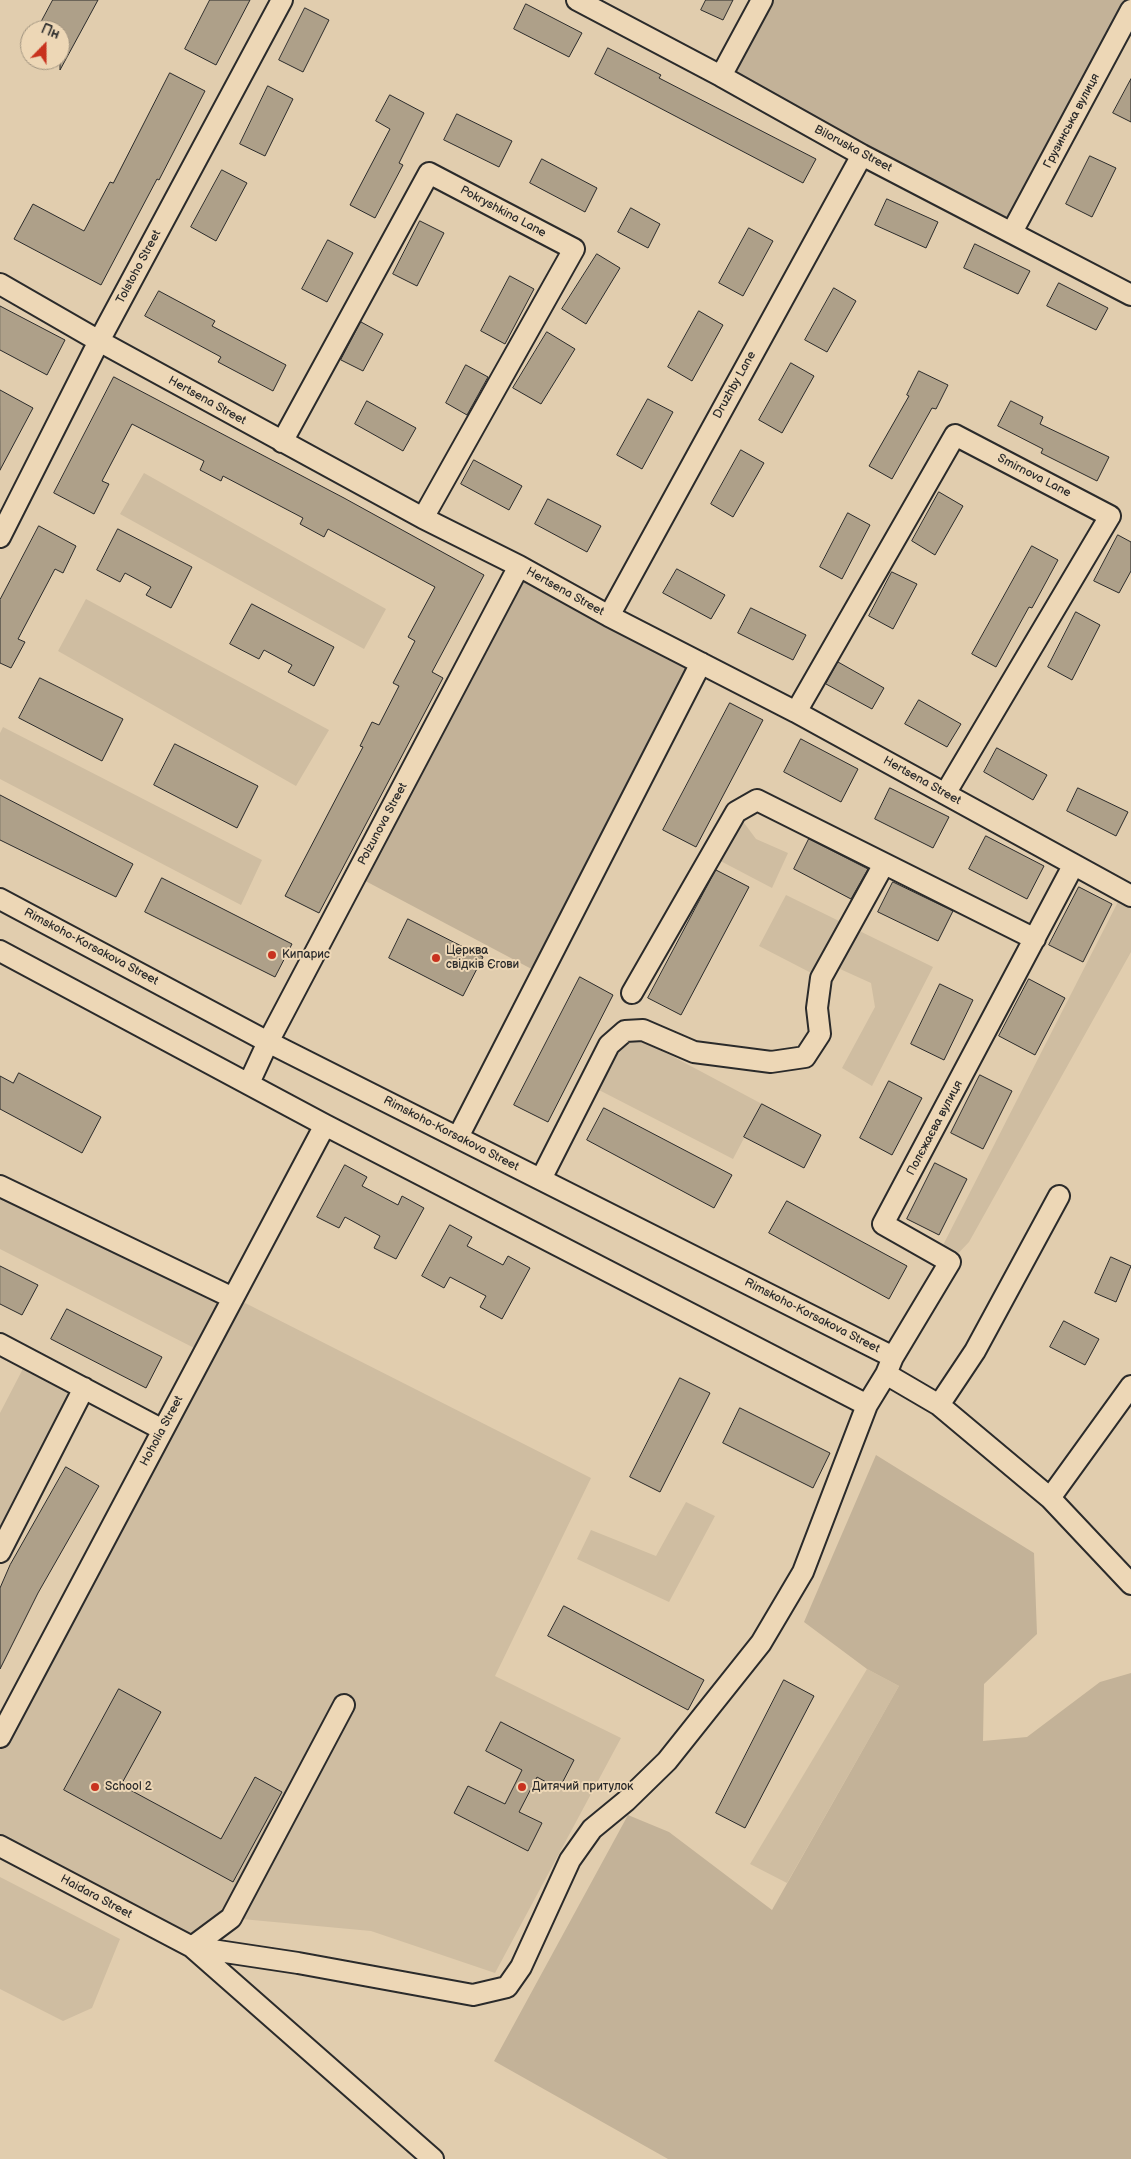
<!DOCTYPE html>
<html>
<head>
<meta charset="utf-8">
<style>
	body { margin:0 }
	#map { position:relative; width:1131px; height:2159px; overflow:hidden; background:#e1cdae; font-family:"Balsamiq Sans",sans-serif }
	canvas { display:block }
	.north { position:absolute; left:20px; top:20px; width:50px; height:50px; box-sizing:border-box; background:#edd7b6; border:1px solid #9f927e; border-radius:50%; rotate:22deg; font-size:14px; font-weight:700; line-height:20px; text-align:center; color:#2b2b2b }
	.north::after { content:''; display:block; margin:auto; width:18px; height:22px; background:#c8321e; clip-path:polygon(50% 0,100% 100%,50% 72%,0 100%) }
</style>
</head>
<body>
<div id="map">
<canvas width="1131" height="2159"></canvas>
<div class="north">Пн</div>
</div>
<script>
const c = document.querySelector('canvas').getContext('2d');
c.lineJoin = 'round';
function fillPath(path, color) { c.fillStyle = color; c.fill(path, 'evenodd'); }
function trace(path, color, width, dash) { c.strokeStyle = color; c.lineWidth = width; c.lineCap = dash ? 'butt' : 'round'; c.setLineDash(dash || []); c.stroke(path); }
function label(font, color, halo, rows, align = 'center') {
  c.font = font + ' "Balsamiq Sans",sans-serif'; c.lineWidth = 4; c.setLineDash([]); c.textBaseline = 'middle'; c.strokeStyle = halo; c.fillStyle = color; for (const [text, x, y, turn = 0] of rows) {
    c.save(); c.translate(x, y); c.rotate((+turn || 0) * Math.PI / 180); c.textAlign = isNaN(turn) ? turn : align; if (halo) c.strokeText(text, 0, 0); c.fillText(text, 0, 0); c.restore();
  }
}
const built = new Path2D(`
	M144 473 386 609 364 649 120 514Z
	M86 599 329 730 296 786 58 651Z
	M3 727 262 860 241 905 0 779V733Z
	M736 812 756 839 788 853 772 888 711 856Z
	M1123 892 1131 896V952L969 1242 950 1262 938 1255Z
	M786 895 933 967 872 1086 842 1068 875 1007 871 983 829 964 821 978 759 946Z
	M625 1031 762 1104 733 1159 599 1090Z
	M0 1179 591 1478 495 1676 621 1738 495 1973 371 1931 231 1918 192 1947 0 1846V1737L204 1353 0 1249Z
	M28 1359 84 1388 0 1539V1413Z
	M686 1502 715 1516 669 1602 577 1559 591 1530 656 1556Z
	M867 1669 899 1686 787 1883 750 1864Z
	M0 1877 120 1939 92 2008 63 2021 0 1989Z`);
const green = new Path2D(`
	M758 0H1131V10L1012 232 719 73Z
	M519 566 701 663 541 974 356 876Z
	M876 1455 1034 1553 1037 1634 984 1684 983 1741 1027 1737 1100 1682 1131 1673V2159H668L494 2061 628 1815 669 1832 772 1910 899 1686 867 1669 804 1622Z`);
const building = new Path2D(`
	M53 0H98L60 70V30H37Z
	M210 0H250L216 65 185 49Z
	M706 0H733L723 20 701 10Z
	M526 4 582 33 569 57 514 29Z
	M305 8 329 20 303 72 279 60Z
	M608 48 661 75 659 78 816 159 803 183 595 74Z
	M170 73 205 91 159 180 157 179 101 285 14 239 33 204 84 231 110 182 113 183Z
	M1131 79V122L1113 113Z
	M268 86 293 99 265 156 240 144Z
	M390 95 424 113 399 163 403 165 375 218 350 205 390 129 376 121Z
	M457 114 512 141 499 167 444 140Z
	M1090 156 1116 168 1092 217 1066 204Z
	M542 159 597 188 585 212 530 183Z
	M222 170 247 183 216 241 191 227Z
	M887 199 938 222 926 248 875 225Z
	M631 208 660 224 648 248 618 232Z
	M420 221 444 233 417 286 393 274Z
	M749 228 773 241 743 296 719 283Z
	M328 240 353 253 327 302 302 289Z
	M975 244 1030 271 1018 294 964 268Z
	M597 254 620 268 586 324 562 309Z
	M510 276 534 289 505 344 481 331Z
	M1059 283 1108 308 1096 330 1047 306Z
	M834 288 856 301 827 352 805 340Z
	M159 291 215 321 212 326 286 365 273 391 218 362 221 357 145 316Z
	M0 306 65 340 47 375 0 350Z
	M699 311 723 325 692 381 668 367Z
	M361 322 383 334 363 371 341 360Z
	M547 332 575 349 541 404 513 388Z
	M791 363 814 376 782 433 759 420Z
	M466 365 488 377 467 415 446 403Z
	M919 371 948 385 936 409 932 408 892 479 869 466 909 396 907 395Z
	M114 377 344 498 484 575 432 672 443 678 319 913 285 896 363 747 360 746 372 722 379 725 399 686 393 683 415 641 408 637 435 587 328 529 324 537 300 524 303 518 223 476 221 481 200 470 204 461 132 424 102 481 109 484 94 514 54 493Z
	M0 390 33 408 0 470Z
	M648 399 673 412 642 469 617 455Z
	M367 401 416 428 403 451 355 424Z
	M1011 401 1043 417 1040 424 1109 457 1097 481 1041 453 1043 449 998 426Z
	M741 450 764 463 733 517 711 504Z
	M474 460 522 486 509 510 461 484Z
	M939 492 963 506 935 555 912 541Z
	M548 499 601 526 587 552 535 524Z
	M848 513 870 525 842 579 820 567Z
	M39 526 76 546 63 573 55 569 18 639 25 642 11 668 0 663V600Z
	M118 529 192 567 171 608 146 595 151 587 125 573 120 582 97 570Z
	M1118 535 1131 542V571L1119 593 1094 581Z
	M1032 546 1058 560 1032 608 1029 607 996 667 972 654Z
	M677 569 725 595 711 619 663 593Z
	M892 572 917 584 893 629 869 616Z
	M252 604 334 647 314 686 288 672 292 665 264 650 259 659 230 644Z
	M751 608 806 635 793 660 738 633Z
	M1076 612 1100 625 1072 680 1048 667Z
	M838 662 884 688 872 709 826 684Z
	M40 678 123 719 102 761 19 718Z
	M919 700 961 724 947 747 905 724Z
	M730 703 763 720 696 847 663 830Z
	M801 739 858 769 841 802 784 772Z
	M175 744 258 786 237 828 154 785Z
	M997 748 1047 775 1033 800 984 772Z
	M890 788 949 817 933 848 875 819Z
	M1078 788 1128 812 1116 836 1067 811Z
	M0 795 133 864 116 897 0 840Z
	M986 836 1044 866 1027 899 969 869Z
	M809 839 868 869 851 899 794 869Z
	M716 870 749 887 681 1015 648 998Z
	M162 878 292 944 275 977 145 912Z
	M893 882 953 911 938 941 878 912Z
	M1079 887 1112 904 1083 962 1049 945Z
	M408 919 483 957 463 996 389 958Z
	M580 977 613 995 548 1122 514 1105Z
	M1029 979 1065 998 1035 1055 999 1036Z
	M940 984 973 1000 944 1060 911 1044Z
	M19 1073 101 1117 82 1153 0 1109V1076L13 1083Z
	M980 1075 1012 1091 983 1149 951 1133Z
	M889 1081 922 1098 892 1155 860 1138Z
	M762 1104 821 1135 804 1168 744 1137Z
	M604 1108 732 1175 714 1208 587 1140Z
	M935 1163 967 1179 939 1235 907 1219Z
	M345 1165 367 1177 362 1186 398 1205 402 1196 424 1208 396 1259 374 1248 380 1236 345 1217 339 1228 317 1217Z
	M787 1201 907 1266 889 1299 769 1233Z
	M450 1225 472 1237 467 1246 503 1265 508 1256 530 1268 502 1319 480 1307 486 1296 450 1277 444 1288 422 1276Z
	M1111 1257 1131 1266 1116 1302 1095 1293Z
	M0 1266 38 1285 22 1315 0 1304Z
	M67 1309 162 1357 146 1388 51 1339Z
	M1064 1321 1099 1339 1085 1365 1050 1347Z
	M680 1378 710 1393 660 1492 630 1477Z
	M740 1408 830 1453 813 1488 723 1443Z
	M66 1467 99 1486 38 1593 0 1669V1588L10 1565Z
	M564 1606 704 1680 688 1710 548 1636Z
	M784 1680 814 1696 745 1828 716 1813Z
	M119 1689 161 1712 121 1785 221 1839 255 1777 282 1792 233 1882 64 1790Z
	M501 1722 574 1760 559 1789 537 1777 519 1812 542 1823 528 1851 454 1813 468 1786 505 1804 522 1770 486 1751Z`);
const minor = new Path2D(`
	M577 0 721 76 862 155 1131 295
	M721 76 762 0
	M1012 232 1131 10
	M0 284 99 341 423 518 519 566 609 616 796 712 1131 896
	M282 442 429 173 574 249 423 518
	M0 537 99 341 282 0
	M609 616 862 155
	M796 712 955 435 1110 516 945 794
	M0 899 268 1042 893 1357 886 1374 867 1405 325 1125 0 951
	M632 993 736 812 757 800 1035 939
	M249 1083 268 1042 519 566
	M458 1137 701 663
	M541 1179 609 1045 625 1031 643 1030 694 1052 771 1062 805 1057 820 1034 817 1008 821 978 884 864
	M0 1186 233 1298
	M0 1344 163 1430
	M893 1357 950 1262 883 1224 1073 866
	M886 1374 939 1405 1050 1498 1131 1584
	M939 1405 975 1351 1059 1196
	M1050 1498 1131 1386
	M0 1552 84 1388
	M0 1737 325 1125
	M0 1846 192 1947 433 2159
	M192 1947 298 1963 473 1995 507 1987 521 1967 570 1860 592 1829 626 1801 667 1761 761 1643 803 1572 867 1405
	M192 1947 231 1918 344 1705`);
const markers = [
	[272,955,5,"#c8321e"],
	[436,958,5,"#c8321e"],
	[95,1787,5,"#c8321e"],
	[522,1787,5,"#c8321e"]
];
const streetNames = [
	["Грузинська вулиця",1072,121,-62],
	["Biloruska Street",853,149,28],
	["Pokryshkina Lane",503,212,28],
	["Tolstoho Street",139,267,-62],
	["Druzhby Lane",735,385,-61],
	["Hertsena Street",207,401,29],
	["Smirnova Lane",1034,476,27],
	["Hertsena Street",565,592,29],
	["Hertsena Street",922,781,29],
	["Polzunova Street",383,824,-62],
	["Rimskoho-Korsakova Street",91,947,28],
	["Полєжаєва вулиця",935,1128,-62],
	["Rimskoho-Korsakova Street",451,1134,27],
	["Rimskoho-Korsakova Street",812,1316,27],
	["Hoholia Street",162,1431,-62],
	["Haidara Street",96,1897,28]
];
const poiNames = [
	["Церква",446,951],
	["свідків Єгови",446,965],
	["Кипарис",282,955],
	["School 2",105,1787],
	["Дитячий притулок",532,1787]
];
fillPath(built, '#cfbda1');
fillPath(green, '#c3b298');
fillPath(building, '#aea089');
trace(building, '#2b2b2b', 1);
trace(minor, '#2b2b2b', 24);
trace(minor, '#edd7b6', 20);
for (const [x, y, r, color] of markers) { const dot = new Path2D(); dot.arc(x, y, r, 0, 2 * Math.PI); c.fillStyle = color; c.fill(dot); trace(dot, '#edd7b6', 2); }
label('12px', '#2b2b2b', '#edd7b6', streetNames);
label('12px', '#2b2b2b', '#edd7b6', poiNames, 'left');
</script>
</body>
</html>
